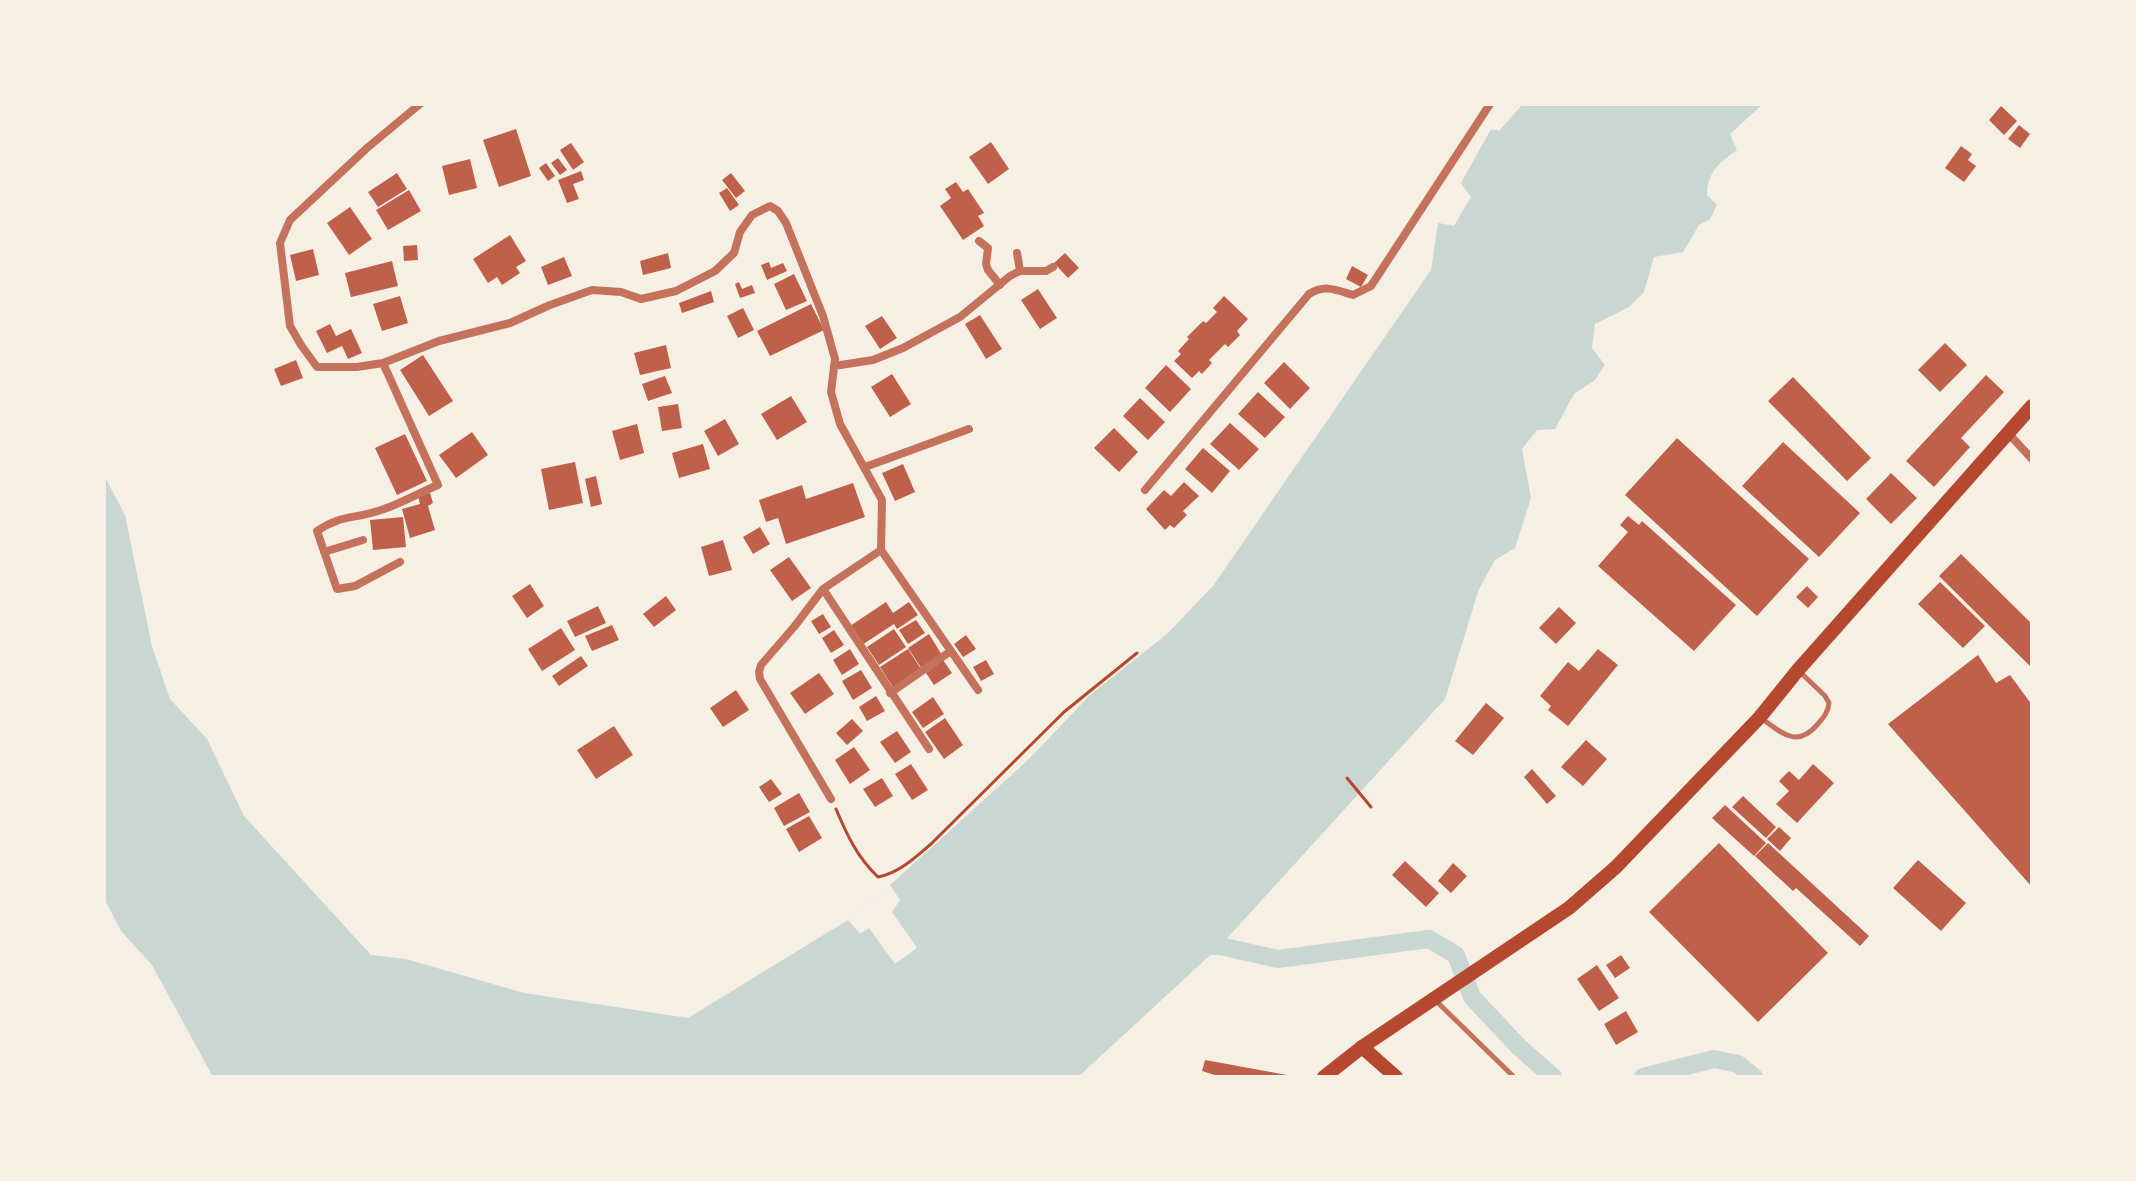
<!DOCTYPE html>
<html>
<head>
<meta charset="utf-8">
<style>
	body { margin:0 }
	#map { position:relative; width:2136px; height:1181px; overflow:hidden; background:#f6efe4; font-family:"Crimson Pro",serif }
	canvas { display:block }
	.frame { position:absolute; inset:0; border:106px solid #f6efe4; pointer-events:none }
</style>
</head>
<body>
<div id="map">
<canvas width="2136" height="1181"></canvas>
<div class="frame"></div>
</div>
<script>
const c = document.querySelector('canvas').getContext('2d');
c.lineJoin = 'round';
function fillPath(path, color) { c.fillStyle = color; c.fill(path, 'evenodd'); }
function trace(path, color, width, dash) { c.strokeStyle = color; c.lineWidth = width; c.lineCap = dash ? 'butt' : 'round'; c.setLineDash(dash || []); c.stroke(path); }
const water = new Path2D(`
	M1523 104H1763L1730 134 1737 150C1718 163 1708 172 1707 195L1717 205 1710 219 1699 225 1683 252 1654 257 1644 292 1629 307 1595 324 1592 348 1605 365 1595 380 1574 394 1555 429 1537 430 1522 449 1531 498 1515 548 1495 560 1479 589 1445 699 1220 946 1078 1077H213L152 965 121 931 104 898V475L125 515 152 646 170 699 207 739 244 816 371 955 406 959 524 993 688 1018 848 920 890 885 1029 759 1090 695 1167 634 1213 586 1431 270 1438 223 1454 226 1471 197 1461 183 1491 129 1499 131Z`);
const pier = new Path2D(`
	M890 885 900 900 892 912 917 948 895 964 869 928 860 934 848 920Z`);
const canal = new Path2D(`
	M1199 939 1210 946H1220L1278 959 1429 939 1456 955 1472 997 1519 1047 1553 1077
	M1643 1077 1714 1059 1738 1064 1754 1077`);
const building = new Path2D(`
	M2001 106 2017 121 2004 135 1989 120Z
	M2019 125 2030 134 2020 148 2008 139Z
	M516 129 531 176 499 187 483 140Z
	M991 142 1009 169 988 184 969 157Z
	M571 143 584 162 573 170 560 150Z
	M1961 146 1972 154 1968 160 1976 166 1964 182 1945 168Z
	M558 158 567 170 560 175 551 163Z
	M470 159 477 188 449 195 442 166Z
	M546 163 555 176 548 181 539 168Z
	M581 171 584 180 573 184 579 199 567 203 558 180Z
	M397 173 407 189 378 207 368 192Z
	M731 173 745 191 736 198 722 180Z
	M956 182 963 192 968 189 984 213 978 216 984 226 963 240 940 206 951 198 945 189Z
	M727 188 739 205 730 211 719 193Z
	M409 190 421 211 388 230 376 210Z
	M350 207 372 239 349 255 327 223Z
	M510 235 526 261 516 267 520 273 502 285 497 277 488 283 473 259Z
	M417 245 418 260 404 261 403 246Z
	M313 249 319 275 296 281 290 255Z
	M668 253 671 268 643 275 640 261Z
	M1065 253 1079 268 1068 278 1054 263Z
	M564 257 572 276 548 285 541 267Z
	M392 261 398 286 351 297 345 273Z
	M769 262 771 268 783 263 787 271 767 280 761 265Z
	M1352 266 1368 275 1361 287 1346 279Z
	M794 274 807 301 786 310 774 284Z
	M739 282 742 289 752 285 755 293 740 298 735 284Z
	M1038 289 1057 318 1040 329 1021 300Z
	M711 291 714 302 682 313 679 303Z
	M400 296 408 323 382 331 373 304Z
	M1224 296 1248 319 1237 331 1240 335 1228 347 1225 344 1209 360 1212 363 1202 374 1199 371 1192 378 1174 361 1181 354 1178 351 1189 339 1187 337 1203 321 1206 323 1217 312 1213 308Z
	M811 304 824 330 770 356 757 331Z
	M743 308 754 330 738 338 727 316Z
	M980 315 1002 349 986 359 965 324Z
	M882 316 897 338 880 349 865 326Z
	M330 324 336 336 351 329 362 353 348 359 342 346 327 353 316 331Z
	M1945 343 1967 365 1940 392 1918 370Z
	M666 345 671 368 640 375 634 353Z
	M423 355 453 401 429 416 400 370Z
	M296 360 303 378 281 386 274 369Z
	M1284 362 1310 388 1290 409 1264 383Z
	M1166 365 1191 389 1170 412 1145 388Z
	M892 374 911 404 890 417 871 387Z
	M1986 375 2004 392 1961 438 1970 447 1934 487 1906 461Z
	M665 376 672 393 648 401 642 384Z
	M1793 377 1871 458 1847 481 1768 401Z
	M1258 392 1285 417 1265 438 1238 414Z
	M791 396 807 422 777 440 761 414Z
	M1140 398 1165 422 1148 440 1123 416Z
	M678 404 682 428 662 431 658 407Z
	M725 419 739 444 718 456 704 431Z
	M1230 423 1259 449 1239 470 1210 444Z
	M637 424 644 453 620 460 612 431Z
	M1114 428 1138 452 1119 472 1094 448Z
	M472 432 488 455 456 478 439 455Z
	M405 434 427 481 397 495 375 448Z
	M1677 438 1809 559 1757 616 1625 495Z
	M1783 442 1860 513 1819 557 1742 486Z
	M703 444 710 469 679 478 672 453Z
	M1203 448 1230 471 1212 493 1185 469Z
	M575 462 583 503 549 510 541 469Z
	M903 464 915 492 895 501 882 473Z
	M1891 473 1917 498 1891 524 1866 499Z
	M596 476 602 504 591 507 585 479Z
	M1184 482 1199 496 1183 511 1187 515 1174 528 1170 525 1165 530 1146 509 1164 490 1171 496Z
	M853 483 865 517 786 544 778 518 766 522 759 500 802 485 806 499Z
	M430 493 433 503 428 506 435 530 410 538 402 509 420 504 418 496Z
	M1628 516 1639 525 1642 521 1736 605 1694 651 1598 566 1628 532 1620 525Z
	M403 517 406 547 373 550 370 520Z
	M760 527 770 544 753 554 743 537Z
	M723 540 732 570 709 576 701 547Z
	M1961 554 2032 624V668L1939 576Z
	M789 557 811 588 792 601 770 570Z
	M1940 582 1985 626 1963 648 1918 604Z
	M530 584 544 606 527 618 512 596Z
	M1807 586 1818 597 1808 608 1796 597Z
	M666 596 676 610 654 627 643 614Z
	M886 602 893 613 909 602 918 615 897 629 894 624 862 645 850 626Z
	M598 606 606 623 575 637 567 621Z
	M1559 607 1576 623 1556 644 1539 628Z
	M823 614 831 627 819 634 811 621Z
	M916 620 925 633 908 644 899 630Z
	M612 625 619 640 592 651 585 636Z
	M561 628 575 650 542 671 528 649Z
	M894 629 906 647 879 665 867 647Z
	M834 630 844 645 831 653 822 638Z
	M929 634 942 655 922 669 908 648Z
	M966 635 976 649 963 657 954 644Z
	M850 649 859 664 842 675 833 660Z
	M908 649 921 669 893 687 880 667Z
	M1598 649 1618 665 1568 726 1548 710 1551 706 1540 696 1568 662 1579 671Z
	M1978 655 1996 683 2010 675 2032 705V887L1888 724Z
	M581 656 588 666 559 686 552 676Z
	M943 660 952 673 934 685 926 673Z
	M986 660 994 674 981 681 973 667Z
	M861 670 872 688 853 700 842 681Z
	M819 673 834 694 805 714 790 693Z
	M736 690 749 710 723 727 710 708Z
	M876 696 885 711 867 721 859 707Z
	M933 697 944 714 923 728 912 712Z
	M1486 703 1504 718 1473 755 1455 741Z
	M945 718 963 745 944 759 925 732Z
	M852 719 863 731 847 745 836 733Z
	M614 726 633 755 596 779 577 750Z
	M897 731 911 752 895 763 880 742Z
	M1586 740 1607 759 1583 786 1561 767Z
	M854 747 870 770 850 784 835 760Z
	M911 764 928 790 912 800 895 774Z
	M1813 764 1834 783 1797 823 1776 804 1789 791 1779 781 1789 771 1799 780Z
	M1532 769 1556 796 1547 804 1524 777Z
	M882 778 893 796 875 807 863 789Z
	M771 779 782 794 769 802 759 787Z
	M799 793 810 812 784 826 774 808Z
	M1743 796 1776 827 1766 838 1732 807Z
	M1725 805 1766 843 1754 856 1712 818Z
	M809 816 822 838 799 852 786 829Z
	M1779 827 1791 838 1780 851 1767 839Z
	M1719 843 1828 953 1758 1022 1649 912Z
	M1768 843 1869 936 1860 946 1796 888 1793 891 1755 856Z
	M1918 860 1966 903 1941 931 1893 888Z
	M1405 861 1439 893 1426 907 1392 875Z
	M1453 863 1467 876 1451 893 1438 881Z
	M1621 955 1630 968 1615 978 1606 965Z
	M1597 965 1619 998 1599 1011 1577 979Z
	M1626 1011 1638 1032 1616 1045 1604 1024Z
	M1205 1060 1287 1075V1077H1221L1202 1071Z`);
const path = new Path2D(`
	M1347 778 1371 807
	M836 809C847 835 857 857 878 877 899 873 916 857 932 843L1064 712 1137 653`);
const service = new Path2D(`
	M1761 718C1781 732 1796 749 1817 725 1823 718 1828 713 1829 703L1825 696 1798 670
	M1434 999 1514 1077`);
const minor = new Path2D(`
	M420 104 367 148 290 220 280 243 290 326 301 345 317 367H357L383 363 439 341 510 323 550 305 592 290 621 292 641 299 676 291 715 271 734 253 740 232 752 215 770 206 778 211 786 223 823 316 835 359 831 392 840 424 882 500 881 550 978 690
	M979 241 988 248 986 264 988 270 1000 285
	M1017 253 1020 271
	M383 363 438 485C418 493 399 505 378 511 354 519 340 515 317 531L337 589 355 586 400 562
	M834 366 873 360 903 348 960 317 1010 276 1020 271H1046L1053 267
	M2008 433 2032 459
	M865 467 969 429
	M1145 490 1309 294C1325 284 1336 290 1353 295L1371 286 1490 104
	M324 552 363 540
	M823 589 929 749
	M890 693 951 651
	M831 799 760 679 759 672 761 665 794 627 823 589 881 550`);
const secondary = new Path2D(`
	M1362 1047 1396 1077`);
const primary = new Path2D(`
	M1324 1077 1362 1047 1569 908 1616 867 1760 717 1798 670 2032 406`);
fillPath(water, '#c9d6d2');
fillPath(pier, '#f6efe4');
trace(canal, '#c9d6d2', 18);
fillPath(building, '#bf614a');
trace(path, '#b5482f', 3);
trace(service, '#c5725c', 5);
trace(minor, '#c5725c', 8);
trace(secondary, '#b5482f', 14);
trace(primary, '#b5482f', 14);
</script>
</body>
</html>
